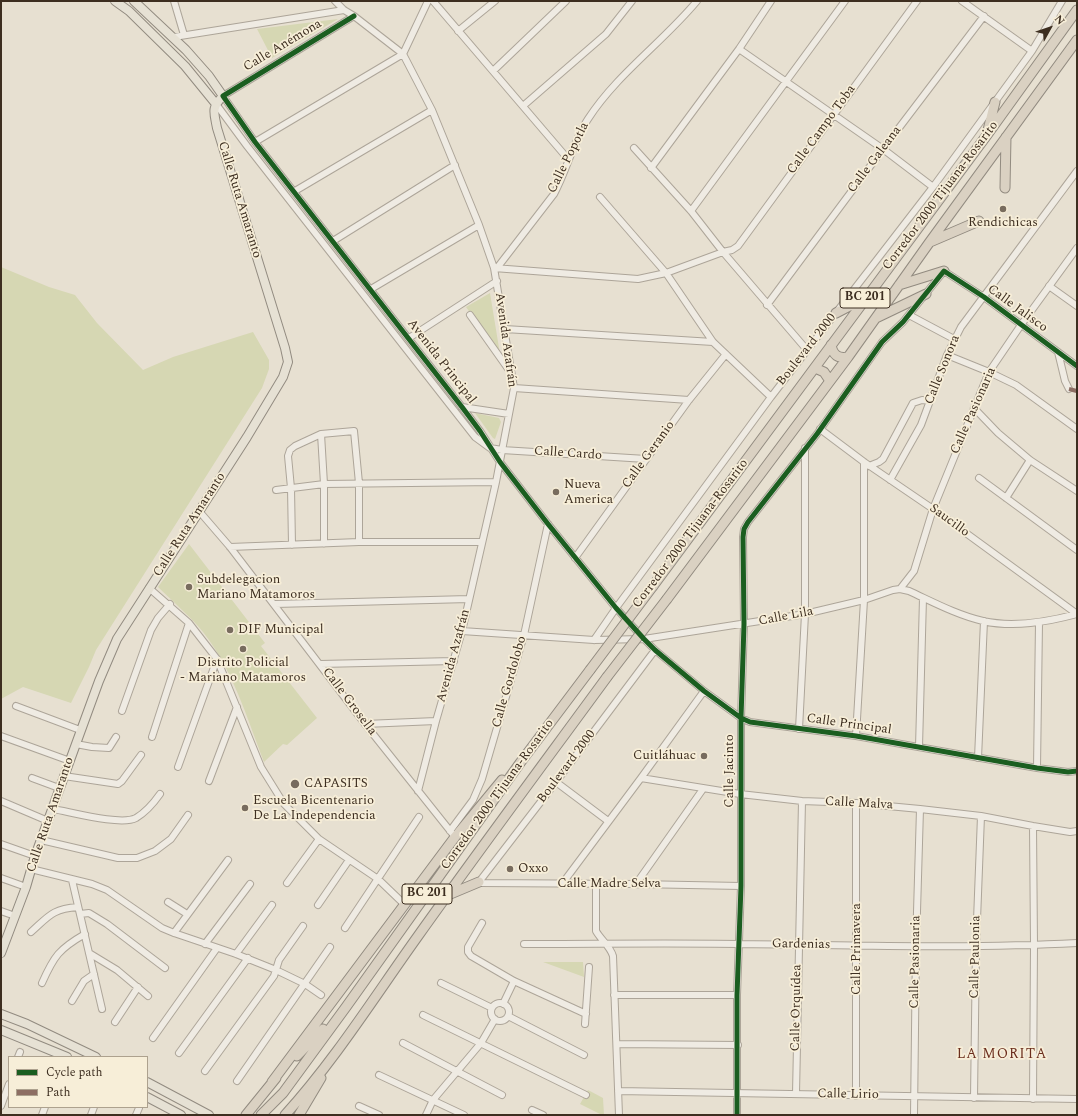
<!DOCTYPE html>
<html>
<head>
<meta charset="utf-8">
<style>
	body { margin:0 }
	#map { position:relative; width:1078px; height:1116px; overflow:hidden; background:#e7e0d1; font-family:Spectral,serif }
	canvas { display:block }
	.frame { position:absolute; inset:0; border:2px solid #3d2e20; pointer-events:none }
	.legend { position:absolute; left:8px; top:1056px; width:140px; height:52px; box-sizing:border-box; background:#f7eed8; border:1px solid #ada18e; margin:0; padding:5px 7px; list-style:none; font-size:12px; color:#3d2e20 }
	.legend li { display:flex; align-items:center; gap:8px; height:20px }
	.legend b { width:20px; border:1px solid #ada18e }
	.north { position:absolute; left:1030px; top:8px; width:40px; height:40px; -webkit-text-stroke:3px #f7eed8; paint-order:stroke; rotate:50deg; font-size:11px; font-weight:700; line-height:16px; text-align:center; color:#3d2e20 }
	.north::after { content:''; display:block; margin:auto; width:14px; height:18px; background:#3d2e20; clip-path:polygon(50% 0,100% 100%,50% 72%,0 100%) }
</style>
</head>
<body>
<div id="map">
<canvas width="1078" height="1116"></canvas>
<div class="frame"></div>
<ul class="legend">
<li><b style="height:5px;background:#1b5e20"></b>Cycle path</li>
<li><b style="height:5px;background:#8d6e63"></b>Path</li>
</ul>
<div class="north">N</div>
</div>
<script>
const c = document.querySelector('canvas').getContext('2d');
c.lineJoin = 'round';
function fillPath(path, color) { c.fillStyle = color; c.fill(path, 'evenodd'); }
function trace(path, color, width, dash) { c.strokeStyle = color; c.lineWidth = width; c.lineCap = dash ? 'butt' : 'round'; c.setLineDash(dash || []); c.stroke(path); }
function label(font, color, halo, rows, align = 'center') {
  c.font = font + ' Spectral,serif'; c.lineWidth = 3.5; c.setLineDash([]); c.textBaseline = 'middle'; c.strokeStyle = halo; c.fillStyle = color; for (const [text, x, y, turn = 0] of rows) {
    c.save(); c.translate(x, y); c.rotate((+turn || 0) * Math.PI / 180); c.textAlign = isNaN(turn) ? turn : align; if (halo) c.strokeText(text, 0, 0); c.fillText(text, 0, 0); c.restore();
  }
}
const green = new Path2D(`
	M338 19 272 58 257 29Z
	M1 267 49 287 75 295 97 323 143 370 173 357 253 332 269 360V369L262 388 96 650 89 667 71 703 23 687 1 699Z
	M490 293 500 354 466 307Z
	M475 413 499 418 501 422 495 439 493 438Z
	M189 544 265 643 261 646 317 718 287 745 283 744 264 762C247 718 233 670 203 632 190 616 173 602 158 587Z
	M543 962H583L584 977Z
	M588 1090 603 1098 604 1115H602L580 1104Z`);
const minor = new Path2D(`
	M174 1 184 35
	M335 1 344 10 354 16 403 54 432 110 479 225 494 268 514 388 496 482 462 631 436 721 418 791
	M433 1 568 159
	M962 1 1032 51
	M354 16 223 96 255 142 462 407 480 431 500 462 548 524 616 608 644 639 655 650 704 691 741 718 750 722 856 736 1037 768 1068 772 1077 771
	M458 31 495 1
	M174 37 344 10
	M739 49 883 149 933 187
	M493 71 566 1
	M216 104 247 146 475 437 490 448 502 450 646 459
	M523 106 606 34 632 1
	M255 142 403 54 428 1
	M634 148 691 211 723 252 807 350
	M651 168 739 49 771 1
	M295 191 432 110
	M600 197 666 273 713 342 771 397
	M691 211 845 1
	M333 241 455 165
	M494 268 638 279 666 273 723 252 732 250 738 246 917 1
	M497 268 554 194C567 170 573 142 588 119 617 74 663 42 697 1
	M1049 286 1077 306
	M371 289 479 225
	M767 305 883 149 984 16
	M470 315 511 373
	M909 315 954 339
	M505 329 713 342
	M409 338 497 281
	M1058 352 1065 381 1069 389
	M947 355 989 372 1016 385 1077 429
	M514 388 689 400
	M462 407 509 414
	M974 408 998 433 1030 460 1077 491
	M820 429 864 462 933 509 1077 614
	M321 434 324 484V544
	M869 466 879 462 883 459 913 403 922 400 930 401
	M979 478 1077 550
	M890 480 921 425 947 355 961 327 1077 171
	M276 490 324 484 496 482
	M1006 498 1030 460
	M199 511 230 547 365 724 455 837
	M292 545 291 488 288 456 290 450 295 446 321 434 354 431 359 483V542
	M230 547 359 542H482
	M575 558 689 400 726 354
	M149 588 189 623 217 659 261 767 284 804 319 839 378 879 404 904
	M900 589 914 571 933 509 989 372 1021 325 1077 248
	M275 604 469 599
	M462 631 594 640 644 639 805 614 864 600 893 590 900 589 909 591C933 602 957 615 983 621 1014 628 1047 622 1077 614
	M594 640 616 608 771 397 933 187 1032 51 1062 1
	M655 650 556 782 479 882 481 883 636 884 741 886
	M320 664 454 661
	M16 706 80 730
	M122 711 151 630 158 618 170 604
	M365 724 436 721
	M799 729 805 614V448
	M1 736 70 761
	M856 736 864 600V462
	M152 737 189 623
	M76 744 92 747 109 748 116 737
	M919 747 923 598
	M978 758 984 621
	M178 767 217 659
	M1037 768 1039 623
	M64 776 118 784 122 781 141 755
	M32 778 59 788
	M641 778 740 794 802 801 856 803 920 809 981 816 1033 826 1070 832 1077 831
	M209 781 237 707
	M556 782 608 821
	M1 801 48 821
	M856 803V1096
	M53 809C71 812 121 826 136 818 146 812 153 804 160 794
	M450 831 473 800 482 779 524 635 548 524
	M41 840 118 858H137L155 851 171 839 188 815
	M1 844 35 856
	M31 869 92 884 107 890 162 928 174 933 236 954 276 970 305 984 321 995
	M1 878 26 887
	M72 880 102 1009
	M287 883 319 839
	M562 884 641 778 704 691
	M596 884V931C601 940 610 946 613 956L619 1115
	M636 884 703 789
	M168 902 187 914
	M318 905 349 860
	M1 911 15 916
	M80 914 89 913 107 924 165 968
	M482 923 468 947V952L471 956 514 981 586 1014
	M345 928 419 817
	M31 932C49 916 52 909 78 907
	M174 933 228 860
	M205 944 250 884
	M524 944C596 944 667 943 739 944 851 945 964 949 1077 943
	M89 953 117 970 148 996
	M236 954 272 905
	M42 983C54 956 59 949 85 934
	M441 983 492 1008
	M614 995H737
	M72 1001 84 981 94 974
	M491 1012a9 9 0 1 1 18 0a9 9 0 1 1-18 0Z
	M503 1004 514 981
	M423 1015 586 1095
	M508 1016 584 1055
	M115 1022 138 987
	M585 1024 589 967
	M153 1038 217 948
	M403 1043 502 1095
	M617 1044 738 1045
	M179 1053 248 958
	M18 1057 20 1052
	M205 1071 274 976 279 960 303 926
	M379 1075 464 1115
	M237 1081 330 947
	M618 1091 1077 1099
	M796 1094 802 801
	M974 1098 976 946 981 816
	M1033 1099 1034 945 1033 826
	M1 1106 9 1084
	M359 1106 379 1115
	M532 1110 543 1115
	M42 1115 45 1107
	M91 1115 94 1107
	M136 1115 139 1108
	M426 1115 433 1100 481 1043 495 1019
	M737 1115V995L741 886V718L744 624 743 537 744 529 748 522 817 434 882 342 903 322 944 271 984 297 1077 366
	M914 1115 916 946 920 809`);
const major = new Path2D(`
	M115 1 129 11 185 66 216 104
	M1 953 26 887 35 856 99 681 117 639 247 437 283 377 288 362 285 348 217 128C214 112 211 108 223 96L209 76 186 50 134 1
	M1 1014 27 1024 96 1057
	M1 1030 67 1057
	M147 1082 209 1115
	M147 1097 181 1115`);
const highway = new Path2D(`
	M988 130 995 102
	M1005 188 1006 137
	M930 242 979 221
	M899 285 944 271
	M836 313 863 299
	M876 318 926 294
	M831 345C833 355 838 359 848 357
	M815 368 824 372 830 381
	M653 586 987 135 1077 10
	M667 599 848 357 929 243 1077 40
	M448 895 479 882
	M297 1056 323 1029
	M272 1082 455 837 502 780
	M246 1115 276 1078
	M261 1115 283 1093 346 1007 520 763 590 670
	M285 1115C335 1060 375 996 418 936 480 849 544 763 607 677
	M299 1115 321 1078`);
const highwayBridge = new Path2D(`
	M590 670 653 586
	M607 677 667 599`);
const quiet = new Path2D(`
	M1069 389 1077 391`);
const cycleway = new Path2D(`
	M354 16 223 96 255 142 462 407 480 431 500 462 548 524 616 608 644 639 655 650 704 691 741 718 750 722 856 736 1037 768 1068 772 1077 771
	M737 1115V995L741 886V718L744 624 743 537 744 529 748 522 817 434 882 342 903 322 944 271 984 297 1077 366`);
const markers = [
	[1003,209,4,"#786c5e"],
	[556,492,4,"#786c5e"],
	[189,587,4,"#786c5e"],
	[230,630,4,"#786c5e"],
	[243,649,4,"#786c5e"],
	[704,756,4,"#786c5e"],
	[295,784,5,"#786c5e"],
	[245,808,4,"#786c5e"],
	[510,869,4,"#786c5e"]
];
const shields = [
	[865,298,50],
	[427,894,50]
];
const shieldNames = [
	["BC 201",865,298],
	["BC 201",427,894]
];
const streetNames = [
	["Calle Anémona",283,46,-31],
	["Calle Campo Toba",822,130,-54],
	["Calle Popotla",569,158,-64],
	["Calle Galeana",875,160,-53],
	["Corredor 2000 Tijuana-Rosarito",941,196,-53],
	["Calle Ruta Amaranto",239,200,73],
	["Calle Jalisco",1017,309,36],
	["Avenida Azafrán",505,340,82],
	["Boulevard 2000",807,350,-52],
	["Avenida Principal",441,362,52],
	["Calle Sonora",943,370,-68],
	["Calle Pasionaria",974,411,-66],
	["Calle Cardo",568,454,4],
	["Calle Geranio",649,455,-54],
	["Saucillo",949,521,36],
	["Calle Ruta Amaranto",190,525,-57],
	["Corredor 2000 Tijuana-Rosarito",691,534,-53],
	["Calle Lila",786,617,-11],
	["Avenida Azafrán",454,656,-75],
	["Calle Gordolobo",510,682,-74],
	["Calle Grosella",349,702,53],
	["Calle Principal",849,725,8],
	["Boulevard 2000",567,767,-53],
	["Calle Jacinto",730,771,-90],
	["Corredor 2000 Tijuana-Rosarito",498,795,-54],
	["Calle Malva",859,804,3],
	["Calle Ruta Amaranto",51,815,-71],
	["Calle Madre Selva",609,884],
	["Gardenias",801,945,1],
	["Calle Primavera",857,949,-90],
	["Calle Paulonia",976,957,-89],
	["Calle Pasionaria",916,962,-89],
	["Calle Orquídea",797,1008,-89],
	["Calle Lirio",848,1095,1]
];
const poiNames = [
	["Rendichicas",1003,223,"center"],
	["Nueva",564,485],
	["America",564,500],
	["Subdelegacion",197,580],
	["Mariano Matamoros",197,595],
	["DIF Municipal",238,630],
	["Distrito Policial",243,663,"center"],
	["- Mariano Matamoros",243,678,"center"],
	["Cuitláhuac",696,756,"right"],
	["CAPASITS",304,784],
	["Escuela Bicentenario",253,801],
	["De La Independencia",253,816],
	["Oxxo",518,869]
];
const neighbourhoodNames = [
	["LA MORITA",1002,1055]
];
fillPath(green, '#d6d7b3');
trace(minor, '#ada599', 8);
trace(major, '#928b80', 10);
trace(highway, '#928b80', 11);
trace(minor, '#efebe3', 6);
trace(major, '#e6e1d4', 8);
trace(highway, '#dad1c2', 9);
trace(highwayBridge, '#928b80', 11, []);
trace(highwayBridge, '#dad1c2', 9);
trace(quiet, '#8d6e63', 4, [8, 4]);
trace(cycleway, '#1b5e20', 5);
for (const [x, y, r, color] of markers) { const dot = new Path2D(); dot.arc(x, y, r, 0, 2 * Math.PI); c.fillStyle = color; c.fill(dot); trace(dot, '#f7eed8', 1.5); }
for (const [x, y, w] of shields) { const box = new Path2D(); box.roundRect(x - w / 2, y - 10, w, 20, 3); c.fillStyle = '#f7eed8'; c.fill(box); trace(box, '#3d2e20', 1); }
label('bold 12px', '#3d2e20', null, shieldNames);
label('13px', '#3d2e20', '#f7eed8', streetNames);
label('13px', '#3d2e20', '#f7eed8', poiNames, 'left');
c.letterSpacing = '1px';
label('14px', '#6b2e1e', '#f7eed8', neighbourhoodNames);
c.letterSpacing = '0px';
</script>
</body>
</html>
